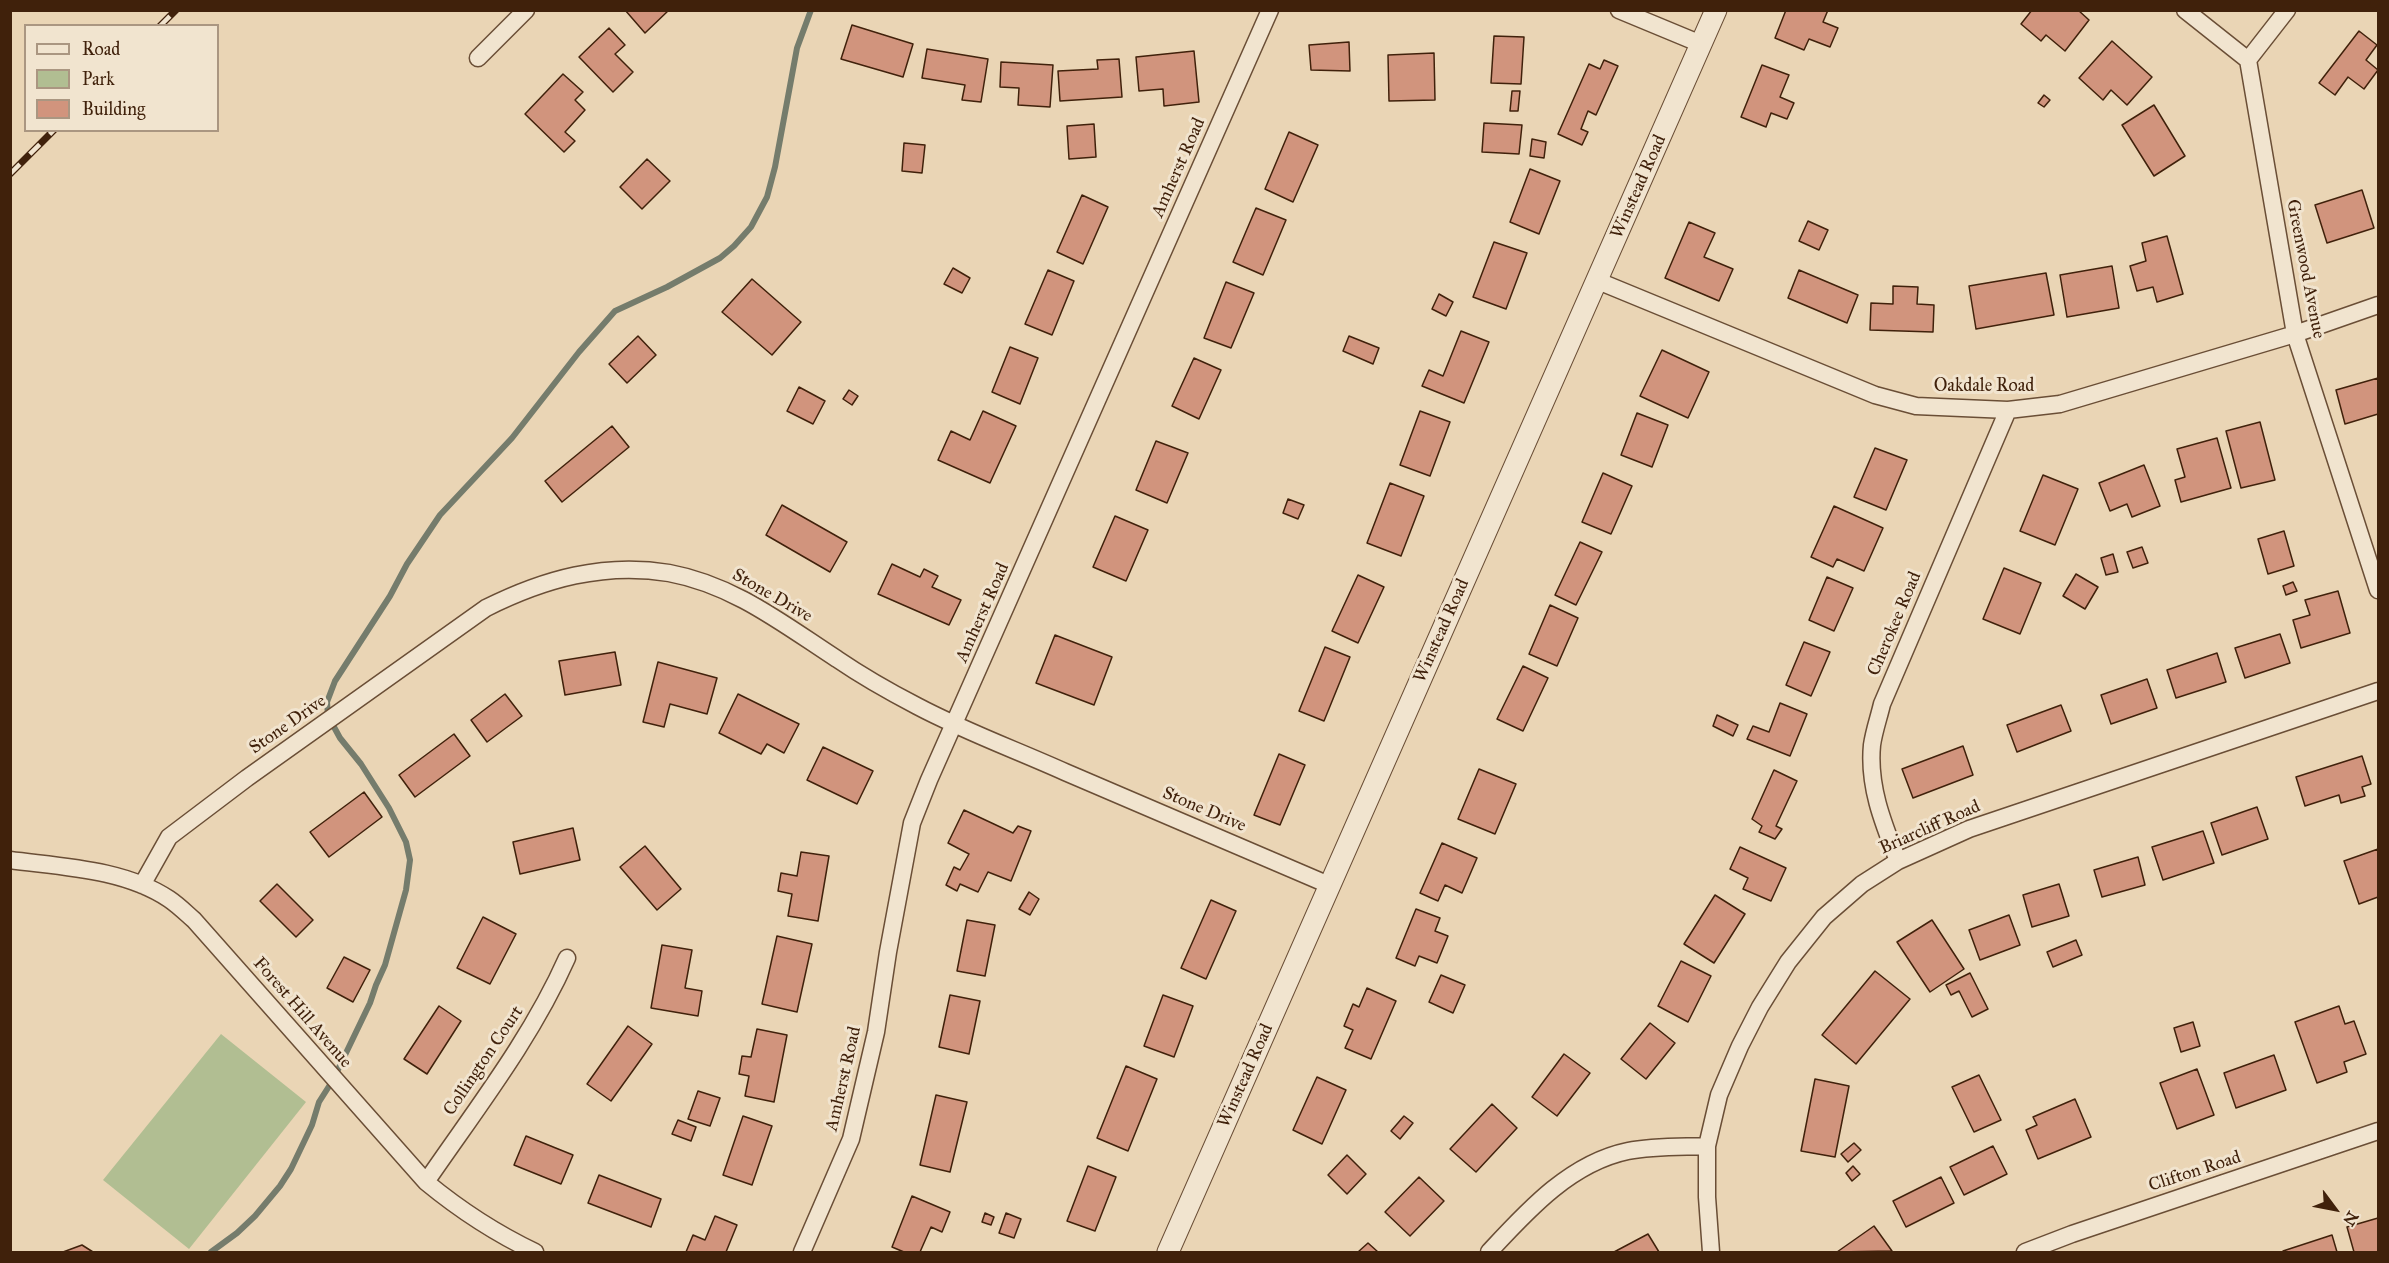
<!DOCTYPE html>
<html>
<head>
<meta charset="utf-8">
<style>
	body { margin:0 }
	#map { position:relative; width:2389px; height:1263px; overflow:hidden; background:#ead5b5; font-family:"IM FELL Great Primer",serif }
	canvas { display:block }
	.frame { position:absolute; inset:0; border:12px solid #40210b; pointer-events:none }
	.legend { position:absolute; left:24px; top:24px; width:195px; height:108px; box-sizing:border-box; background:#f1e4cf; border:2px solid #aa9681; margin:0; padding:8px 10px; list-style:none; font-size:18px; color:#40210b }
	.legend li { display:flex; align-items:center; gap:12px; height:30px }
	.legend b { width:30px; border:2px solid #aa9681 }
	.north { position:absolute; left:2305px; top:1179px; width:60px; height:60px; -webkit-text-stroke:4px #f1e4cf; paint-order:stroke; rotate:122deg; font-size:16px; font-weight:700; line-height:24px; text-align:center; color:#40210b }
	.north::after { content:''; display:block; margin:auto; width:21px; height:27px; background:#40210b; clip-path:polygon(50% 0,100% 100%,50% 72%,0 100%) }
</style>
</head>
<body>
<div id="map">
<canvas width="2389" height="1263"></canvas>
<div class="frame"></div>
<ul class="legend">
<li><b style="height:8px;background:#f1e4cf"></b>Road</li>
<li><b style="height:16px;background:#b1be92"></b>Park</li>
<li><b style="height:16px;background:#d1947d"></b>Building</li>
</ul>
<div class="north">N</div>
</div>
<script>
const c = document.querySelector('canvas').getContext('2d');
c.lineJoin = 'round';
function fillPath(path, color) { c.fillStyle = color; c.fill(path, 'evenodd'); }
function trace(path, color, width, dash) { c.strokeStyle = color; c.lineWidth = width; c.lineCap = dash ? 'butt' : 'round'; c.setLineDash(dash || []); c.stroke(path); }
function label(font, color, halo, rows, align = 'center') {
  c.font = font + ' "IM FELL Great Primer",serif'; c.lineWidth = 6; c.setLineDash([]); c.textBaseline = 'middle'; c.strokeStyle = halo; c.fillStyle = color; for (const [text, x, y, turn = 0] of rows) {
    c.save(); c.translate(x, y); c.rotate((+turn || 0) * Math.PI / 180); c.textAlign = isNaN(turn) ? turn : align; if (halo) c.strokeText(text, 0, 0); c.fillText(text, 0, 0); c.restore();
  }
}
const green = new Path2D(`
	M221 1034 306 1102 189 1249 103 1180Z`);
const stream = new Path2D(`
	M211 1252 237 1233 255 1216 280 1186 291 1169 312 1125 319 1102 333 1080 370 1003 376 985 385 965 406 890 410 860 406 842 389 808 361 764 340 738 328 716 327 702 335 681 390 596 407 564 440 515 512 438 579 352 615 311 667 287 720 258 734 246 751 227 767 197 775 167 797 48 811 10`);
const building = new Path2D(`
	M625 10H669L645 33Z
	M1786 10H1828L1823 22 1838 28 1830 47 1809 39 1804 50 1775 38Z
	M2032 10H2078L2089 20 2065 51 2046 35 2041 41 2021 24Z
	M852 25 913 44 903 77 841 59Z
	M609 28 625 45 615 54 633 72 613 92 579 57Z
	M2359 31 2377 45 2366 60 2378 70 2364 89 2348 77 2335 95 2319 83Z
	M1494 36 1524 37 1521 84 1491 83Z
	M2112 41 2152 77 2127 105 2111 90 2103 100 2079 78Z
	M1349 42 1350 71 1311 70 1309 45Z
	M927 49 988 59 981 102 962 100 965 85 922 78Z
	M1194 51 1199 102 1164 106 1163 89 1139 91 1136 57Z
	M1434 53 1435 100 1389 101 1388 55Z
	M1119 59 1122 97 1060 101 1058 71 1098 69 1097 60Z
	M1604 60 1618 66 1596 115 1588 111 1581 129 1588 132 1582 145 1558 134 1589 64 1600 69Z
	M1001 62 1053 65 1050 107 1018 105 1019 88 1000 87Z
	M1762 65 1789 75 1780 97 1794 103 1787 119 1771 113 1766 127 1741 117Z
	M563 74 583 92 575 100 585 110 565 132 575 141 564 152 525 114Z
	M1512 91H1520L1518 111H1510Z
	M2044 95 2050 100 2044 107 2038 103Z
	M2154 105 2185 156 2154 176 2122 125Z
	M1484 123 1522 125 1519 154 1482 152Z
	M1094 124 1096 157 1069 159 1067 126Z
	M1289 132 1318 145 1293 202 1265 189Z
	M1532 139 1546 142 1544 158 1530 156Z
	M904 143 925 145 922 173 902 171Z
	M647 159 670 181 642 209 620 187Z
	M1530 169 1560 181 1539 234 1510 222Z
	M2362 190 2374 228 2327 243 2315 205Z
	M1082 195 1108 207 1083 264 1057 252Z
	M1256 208 1286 220 1263 275 1233 262Z
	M1808 221 1828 230 1819 250 1799 241Z
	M1689 222 1715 233 1704 257 1733 269 1719 301 1665 278Z
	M2167 236 2183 294 2157 302 2153 287 2137 291 2130 266 2146 261 2142 243Z
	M1494 242 1527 253 1506 309 1473 297Z
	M2112 266 2119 308 2067 317 2060 275Z
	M953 268 970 278 962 293 944 284Z
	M1048 270 1074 281 1052 335 1025 324Z
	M1799 270 1858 295 1847 323 1788 298Z
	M2046 273 2054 315 1976 329 1969 286Z
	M752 279 801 322 772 355 722 312Z
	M1226 282 1254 293 1231 348 1204 338Z
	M1893 286 1918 287 1917 304 1934 305 1933 332 1870 330 1871 303 1893 304Z
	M1439 294 1453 302 1446 316 1432 309Z
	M1461 331 1489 342 1464 403 1422 386 1429 370 1443 376Z
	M638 336 656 355 627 383 609 364Z
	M1349 336 1379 348 1373 364 1343 351Z
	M1010 347 1038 358 1020 404 992 392Z
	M1662 350 1709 372 1688 418 1640 396Z
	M1194 358 1221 370 1199 419 1172 406Z
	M2378 378V414L2345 424 2336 390Z
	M799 387 825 401 813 424 787 411Z
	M849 390 858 396 852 405 843 399Z
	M983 411 1016 426 990 483 938 460 951 431 970 440Z
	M1420 411 1450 422 1430 476 1400 465Z
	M1637 413 1668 425 1652 467 1621 455Z
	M2260 422 2275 480 2241 488 2226 431Z
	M612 426 629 447 562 502 545 481Z
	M2217 438 2231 488 2181 502 2175 480 2185 477 2177 449Z
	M1156 441 1188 453 1167 503 1136 490Z
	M1875 448 1907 460 1886 510 1854 497Z
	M2144 465 2160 506 2132 517 2127 504 2110 511 2099 483Z
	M1603 473 1632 486 1611 534 1582 522Z
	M2043 475 2078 489 2055 545 2020 531Z
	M1390 483 1424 496 1401 556 1367 543Z
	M1288 499 1304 505 1298 519 1283 513Z
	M782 505 847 542 830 572 766 535Z
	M1834 506 1883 528 1864 571 1837 559 1833 567 1811 557Z
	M1115 516 1148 530 1126 581 1093 567Z
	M2284 531 2294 566 2268 574 2258 539Z
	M1580 542 1602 552 1576 605 1555 595Z
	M2142 547 2148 563 2133 568 2127 552Z
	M2113 554 2118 572 2106 575 2101 558Z
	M892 564 920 577 924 569 938 576 932 587 961 600 949 625 878 594Z
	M2004 568 2041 583 2020 634 1983 619Z
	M2076 574 2098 587 2085 609 2063 596Z
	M1358 575 1384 587 1358 643 1332 631Z
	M1827 577 1853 588 1834 631 1809 620Z
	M2293 582 2297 591 2286 595 2283 586Z
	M2338 591 2350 633 2301 648 2293 620 2310 615 2305 600Z
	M1550 605 1578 618 1557 666 1529 654Z
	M2280 634 2290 663 2245 678 2235 648Z
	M1055 635 1112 657 1094 705 1036 683Z
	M1804 642 1830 652 1811 696 1786 685Z
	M1325 647 1350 657 1324 721 1299 711Z
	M615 652 621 685 565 695 559 661Z
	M2217 653 2226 682 2176 698 2167 670Z
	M658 662 717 678 707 714 670 704 664 727 643 722Z
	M1523 666 1548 678 1523 731 1497 719Z
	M2147 679 2157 708 2111 724 2101 695Z
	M505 694 522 716 487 742 471 720Z
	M738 694 799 724 784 753 767 744 761 754 719 733Z
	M1780 703 1807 714 1790 756 1747 739 1753 726 1769 732Z
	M2061 705 2071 731 2017 752 2007 725Z
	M1717 715 1738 725 1733 736 1713 726Z
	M454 734 470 756 415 797 399 775Z
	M1963 746 1973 775 1913 798 1902 769Z
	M823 747 873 771 857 804 807 780Z
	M1279 754 1305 765 1280 825 1254 815Z
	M2362 756 2371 784 2362 787 2365 796 2341 803 2339 795 2305 806 2296 777Z
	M1479 769 1516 784 1495 834 1458 819Z
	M1774 770 1797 781 1776 826 1782 829 1775 839 1759 832 1762 826 1752 819Z
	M364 792 382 817 329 857 310 832Z
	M2257 807 2268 839 2222 855 2211 823Z
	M964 810 1013 833 1018 826 1031 831 1011 881 988 872 978 892 960 884 957 891 946 885 954 867 960 870 969 854 948 843Z
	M573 828 580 860 520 874 513 842Z
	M2203 831 2214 863 2163 880 2152 847Z
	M1442 843 1477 858 1462 893 1445 885 1438 901 1420 893Z
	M645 846 681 889 657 910 620 867Z
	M1740 847 1786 868 1771 901 1743 889 1748 878 1730 869Z
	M2378 849V897L2359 904 2344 861Z
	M801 852 829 856 818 921 788 916 792 894 778 891 781 873 797 876Z
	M2138 857 2145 885 2102 897 2094 870Z
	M277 884 313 920 296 937 260 901Z
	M2059 884 2069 916 2032 927 2023 895Z
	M1029 892 1039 899 1030 915 1019 909Z
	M1715 895 1745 914 1714 963 1684 944Z
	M1211 900 1236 911 1206 979 1181 968Z
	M1416 909 1440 918 1435 931 1448 936 1437 963 1419 956 1415 966 1396 958Z
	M2009 915 2020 945 1980 960 1969 930Z
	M483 917 516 934 490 984 457 968Z
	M967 920 995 925 985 976 957 971Z
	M1932 920 1964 969 1930 992 1897 942Z
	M777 936 812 944 797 1012 762 1004Z
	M2076 940 2082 955 2053 967 2047 952Z
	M662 945 692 950 685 988 702 991 698 1016 651 1008Z
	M344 957 370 970 353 1002 327 988Z
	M1681 961 1711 976 1688 1022 1658 1006Z
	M1875 971 1910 999 1856 1064 1822 1035Z
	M1970 973 1988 1009 1972 1017 1959 991 1951 995 1946 985Z
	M1441 975 1465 985 1453 1013 1429 1002Z
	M1367 988 1396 1001 1371 1059 1345 1048 1353 1030 1344 1026 1353 1004 1359 1007Z
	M950 995 980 1001 969 1054 939 1047Z
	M1163 995 1193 1006 1174 1057 1144 1046Z
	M439 1006 461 1021 427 1074 404 1059Z
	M2339 1006 2345 1024 2354 1021 2366 1054 2344 1062 2347 1072 2317 1083 2295 1022Z
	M2193 1022 2200 1046 2181 1052 2174 1028Z
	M1650 1023 1675 1043 1646 1079 1621 1059Z
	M628 1026 652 1044 611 1101 587 1084Z
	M757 1029 787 1035 774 1102 745 1096 749 1076 739 1074 742 1056 751 1057Z
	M1564 1054 1590 1073 1557 1116 1532 1097Z
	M2274 1055 2286 1090 2236 1108 2224 1073Z
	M1126 1066 1157 1079 1128 1151 1097 1138Z
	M2197 1069 2214 1115 2177 1129 2160 1083Z
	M1979 1075 2001 1120 1974 1132 1952 1087Z
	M1317 1077 1346 1090 1322 1144 1293 1130Z
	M1815 1079 1849 1086 1835 1157 1801 1151Z
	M698 1091 720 1098 710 1126 688 1119Z
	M936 1095 967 1102 950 1172 920 1165Z
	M2075 1099 2091 1137 2038 1159 2026 1130 2037 1125 2033 1117Z
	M1492 1104 1517 1128 1476 1172 1450 1149Z
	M743 1116 772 1126 752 1185 723 1175Z
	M1404 1116 1413 1123 1400 1139 1391 1131Z
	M678 1120 696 1127 691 1141 672 1134Z
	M526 1136 573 1155 561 1184 514 1165Z
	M1854 1143 1861 1150 1848 1162 1841 1154Z
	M1993 1146 2007 1174 1964 1195 1950 1167Z
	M1347 1155 1366 1174 1347 1194 1328 1175Z
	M1088 1166 1116 1177 1095 1231 1067 1221Z
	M1853 1166 1860 1174 1852 1181 1846 1173Z
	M599 1175 661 1199 651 1227 588 1203Z
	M1419 1177 1444 1201 1410 1236 1385 1212Z
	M1941 1177 1954 1203 1906 1227 1893 1201Z
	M912 1196 950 1212 942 1232 931 1227 920 1252H904L892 1247Z
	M985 1213 994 1217 991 1225 982 1222Z
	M1006 1213 1021 1219 1014 1238 999 1233Z
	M715 1216 737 1225 726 1252H686L693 1235 705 1240Z
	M2378 1218V1252H2354L2347 1227Z
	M1874 1226 1892 1251 1837 1252Z
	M1648 1234 1659 1252H1614Z
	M2332 1235 2337 1252H2284L2283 1251Z
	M1368 1243 1378 1252H1358Z
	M82 1245 93 1252H63Z`);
const minor = new Path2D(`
	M1619 10 1701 44
	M2185 10 2248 60 2295 334 2378 590
	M478 58 526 10
	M2248 60 2287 10
	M1598 281 1875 395 1916 406 2008 410 2060 404 2295 334 2378 305
	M10 860C63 867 124 869 169 899 178 905 186 913 194 920L426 1182C460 1210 495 1233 535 1252
	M1898 861C1883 823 1868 786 1872 745 1874 731 1879 717 1882 704L2008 410
	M142 885 169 837 247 778 486 608C544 579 604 562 669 573 734 585 783 624 837 659 862 676 890 692 917 706 964 731 1016 750 1065 772 1153 809 1241 847 1329 885
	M426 1182C476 1109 531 1039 567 958
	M802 1252 851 1139 876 1032 888 952 912 823 929 780 1270 10
	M1489 1252C1527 1211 1570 1163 1628 1151 1653 1146 1681 1147 1707 1146
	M1711 1252 1707 1197V1146L1719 1095 1740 1046 1760 1007 1788 962 1824 917 1862 884 1898 861 1969 829 2378 691
	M2025 1252 2072 1234 2378 1131`);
const tertiary = new Path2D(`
	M1168 1252 1716 10`);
const rail = new Path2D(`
	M160 26 176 10
	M10 174 54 130`);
const streetNames = [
	["Amherst Road",1179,168,-66],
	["Winstead Road",1639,187,-66],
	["Greenwood Avenue",2305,269,79],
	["Oakdale Road",1984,387],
	["Stone Drive",772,596,30],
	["Amherst Road",983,613,-66],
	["Cherokee Road",1895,624,-67],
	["Winstead Road",1442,631,-66],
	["Stone Drive",288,725,-35],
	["Stone Drive",1204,810,23],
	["Briarcliff Road",1930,828,-24],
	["Forest Hill Avenue",302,1013,49],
	["Collington Court",484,1061,-56],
	["Winstead Road",1246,1076,-66],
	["Amherst Road",844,1079,-77],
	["Clifton Road",2195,1172,-18]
];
fillPath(green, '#b1be92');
trace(stream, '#757c6c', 6);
fillPath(building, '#d1947d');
trace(building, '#40210b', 1.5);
trace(minor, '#6a4e36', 19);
trace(tertiary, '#6a4e36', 23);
trace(minor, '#f1e4cf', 16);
trace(tertiary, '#f1e4cf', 21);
trace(rail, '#40210b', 7);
trace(rail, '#f1e4cf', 4.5, [14]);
label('18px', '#40210b', '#f1e4cf', streetNames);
</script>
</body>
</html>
